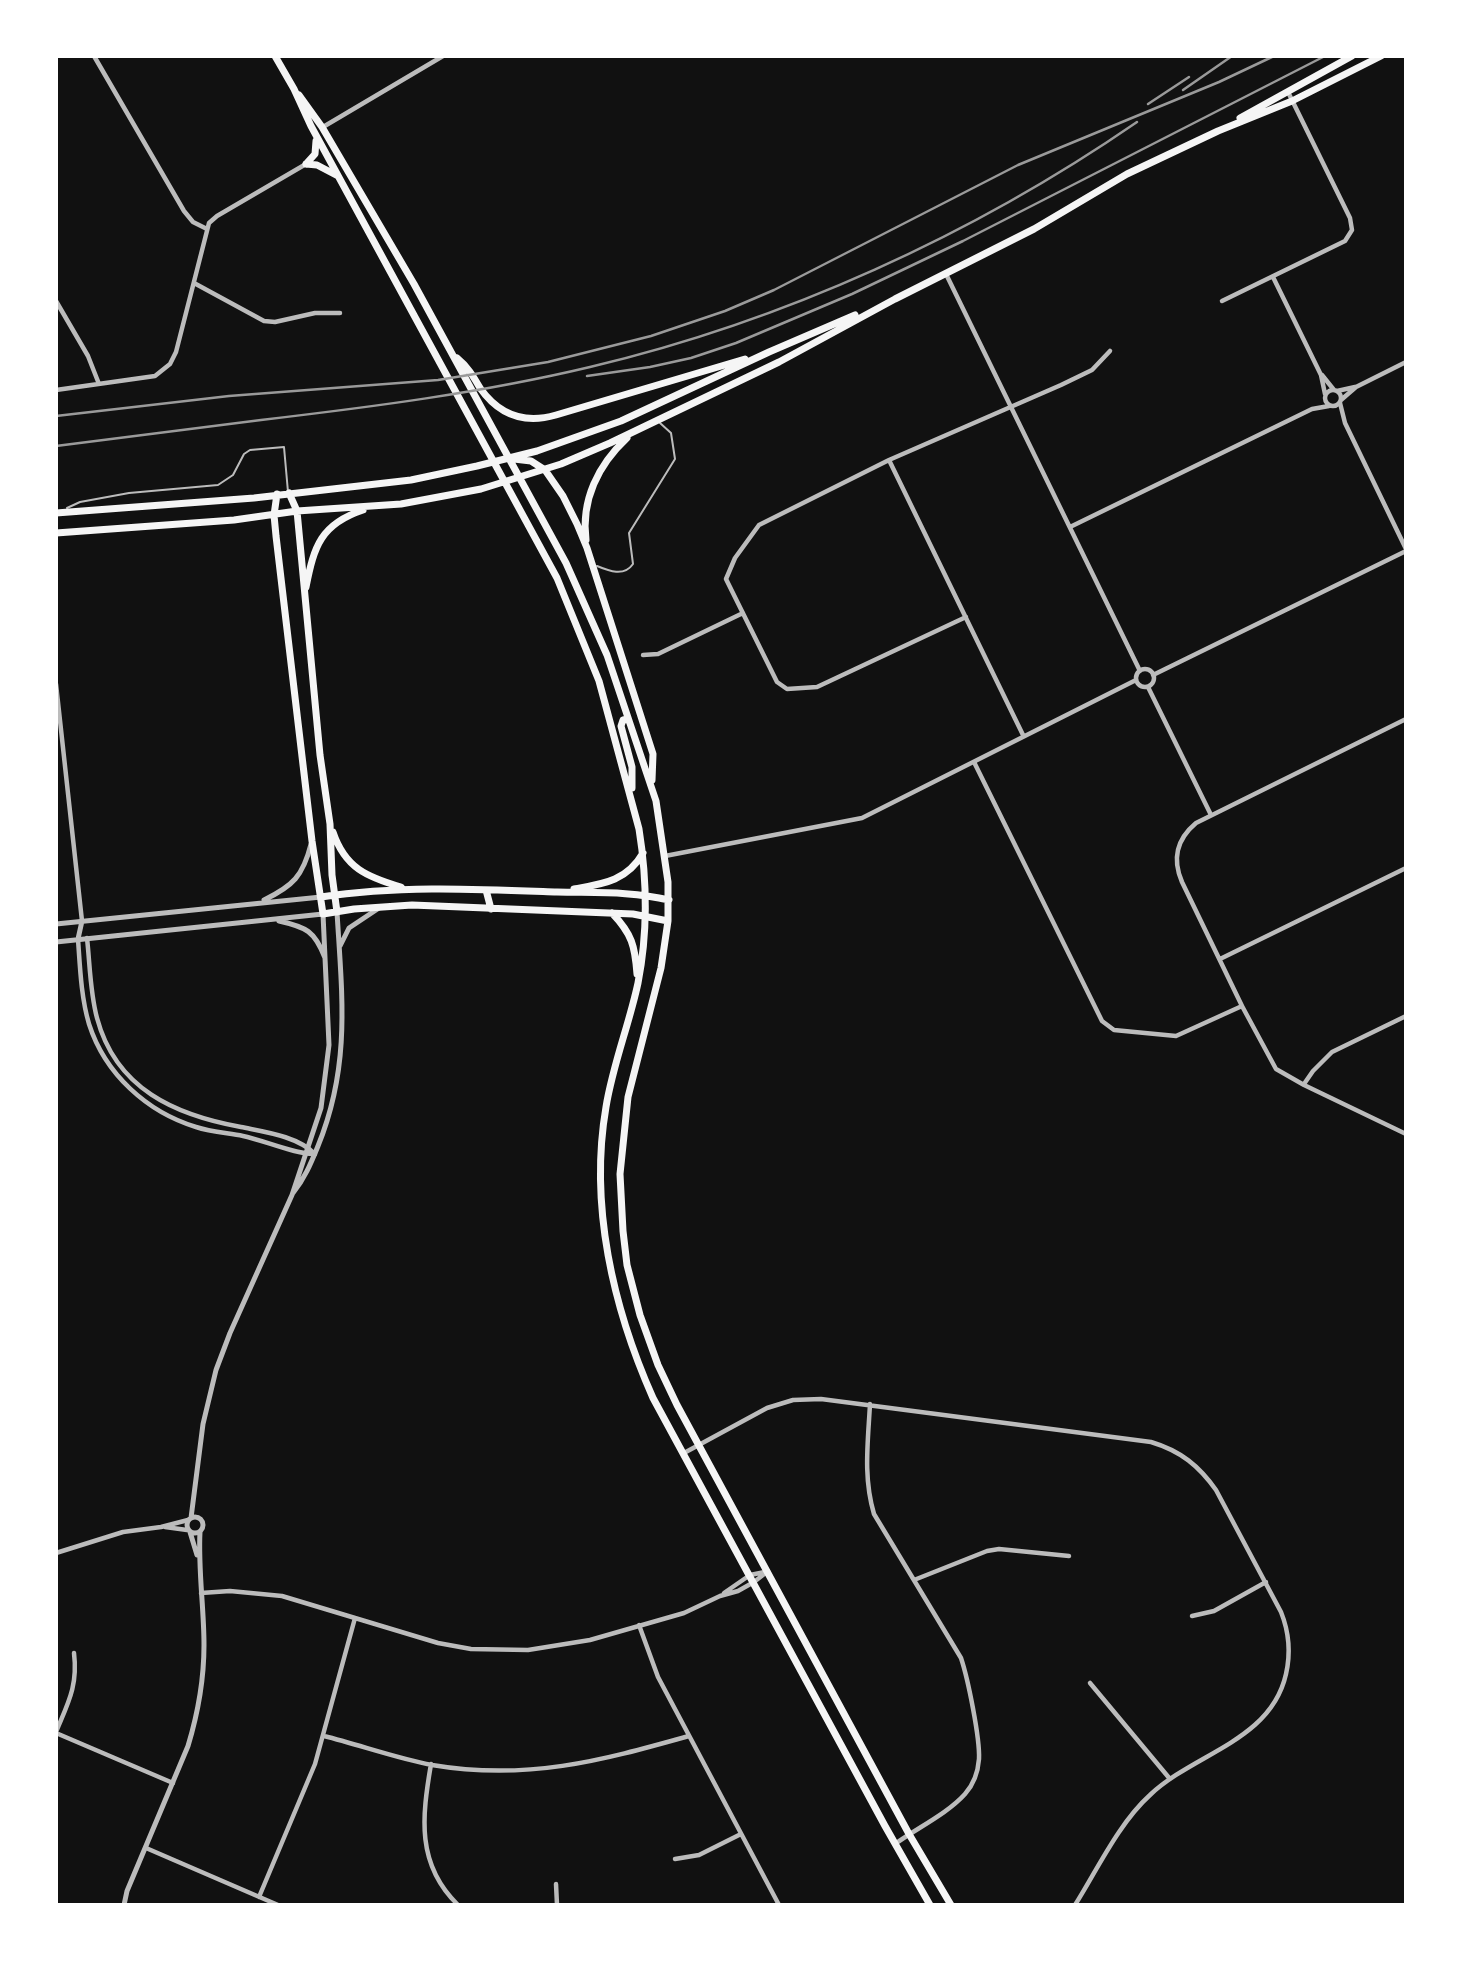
<!DOCTYPE html>
<html>
<head>
<meta charset="utf-8">
<style>
	body { margin:0 }
	#map { position:relative; width:1462px; height:1961px; overflow:hidden; background:#111; font-family:Literata,serif }
	canvas { display:block }
	.frame { position:absolute; inset:0; border:58px solid #fff; pointer-events:none }
</style>
</head>
<body>
<div id="map">
<canvas width="1462" height="1961"></canvas>
<div class="frame"></div>
</div>
<script>
const c = document.querySelector('canvas').getContext('2d');
c.lineJoin = 'round';
function trace(path, color, width, dash) { c.strokeStyle = color; c.lineWidth = width; c.lineCap = dash ? 'butt' : 'round'; c.setLineDash(dash || []); c.stroke(path); }
const service = new Path2D(`
	M67 508 80 502 129 493 218 485 233 475 244 454 250 450 284 447 288 492
	M597 566C609 571 624 577 633 564L629 533 675 459 671 433 660 423`);
const minor = new Path2D(`
	M94 56 184 211 193 222 207 229
	M323 127 443 56
	M946 274 1140 671
	M1273 277 1321 375 1325 394
	M194 283 264 321 275 322 315 313H340
	M56 301 88 356 99 384
	M1222 301 1345 241 1352 230 1350 218 1288 92
	M1322 375 1334 390
	M1325 398a8 8 0 1 1 16 0a8 8 0 1 1-16 0Z
	M56 390 155 376 170 364 176 352 209 223 217 216 306 164
	M1337 391 1355 387
	M1341 400 1356 387 1406 362
	M1340 403 1345 423 1406 549
	M889 460 1023 735
	M1070 527 1312 409 1329 406
	M966 617 817 687 787 689 777 682 726 579 735 558 759 525 889 460 1061 385 1092 370 1110 351
	M643 655 658 654 743 613
	M1136 678a9 9 0 1 1 18 0a9 9 0 1 1-18 0Z
	M1153 675 1406 551
	M56 684 82 921
	M1148 687 1211 815
	M1406 719 1196 823C1177 839 1172 859 1182 882L1242 1006 1276 1069 1304 1085 1406 1134
	M974 762 1102 1021 1114 1030 1176 1036 1242 1006
	M665 856 862 818 1136 680
	M87 938C90 965 90 992 97 1018 116 1089 175 1115 241 1127 265 1132 297 1136 315 1154
	M78 939C80 967 81 997 89 1024 105 1074 147 1112 196 1127 211 1132 228 1133 243 1136 263 1140 297 1155 315 1154
	M1220 959 1406 868
	M1304 1084 1313 1071 1332 1052 1406 1016
	M870 1404C868 1442 863 1477 874 1514L961 1658C968 1679 980 1738 979 1759 978 1772 974 1784 965 1794 947 1814 917 1828 895 1844
	M684 1453 767 1408 793 1400 821 1399 1151 1442C1181 1451 1199 1466 1216 1490L1281 1612C1289 1632 1291 1652 1286 1674 1271 1741 1194 1753 1150 1795 1119 1823 1097 1870 1075 1905
	M165 1527 187 1530
	M56 1553 123 1532 161 1527 188 1520
	M914 1580 987 1551 999 1549 1069 1556
	M201 1593 230 1591 282 1596 438 1643 471 1649 528 1650 590 1640 684 1613 720 1596 738 1591 754 1582 768 1571
	M724 1593 750 1575 765 1572
	M1192 1616 1214 1611 1266 1582
	M639 1625 658 1677 779 1905
	M1090 1683 1170 1779
	M56 1732C68 1703 78 1686 74 1653
	M56 1733 173 1783
	M324 1736C360 1745 396 1758 432 1765 526 1781 600 1761 689 1736
	M431 1764C422 1817 416 1864 458 1905
	M146 1848 278 1905
	M675 1859 699 1855 741 1834
	M556 1884 557 1905
	M259 1897 315 1764 355 1618`);
const tertiary = new Path2D(`
	M264 900C293 886 303 876 311 844
	M279 921C306 927 315 931 325 958
	M56 924 321 897
	M78 939 82 921
	M56 942 323 914 329 1045 321 1108 292 1195 230 1333 216 1370 203 1424 191 1518
	M340 946 349 928 379 908
	M293 1193C305 1178 311 1163 318 1146 351 1065 342 996 337 912
	M187 1525a8 8 0 1 1 16 0a8 8 0 1 1-16 0Z
	M190 1532 197 1555
	M124 1905 127 1891 188 1746C198 1713 204 1680 204 1645 204 1607 198 1570 200 1532`);
const primary = new Path2D(`
	M275 56 294 89 311 126 557 578 599 681 639 829C647 879 648 932 638 983 629 1025 613 1064 606 1107 589 1205 613 1308 653 1398L885 1826 930 1905
	M299 95 322 127 414 284 566 563 607 655 656 801 668 882V921L661 968 628 1097 620 1174 623 1231 627 1265 640 1315 658 1365 677 1405 909 1834 951 1905
	M1240 118 1352 56
	M306 164 317 165 338 176
	M306 164 315 154 316 141
	M457 358C468 367 473 376 480 388 499 415 525 424 556 415L745 359
	M514 459 531 461 545 470 563 496 577 524 587 548 653 754 652 780
	M289 493 297 511 320 755 330 824 332 875 337 912
	M277 494 274 515 276 536 312 841 323 914 354 909 412 905 633 914 668 921
	M56 513 254 498 411 480 477 466 537 451 621 421 769 352 855 315
	M56 533 234 520 297 511 401 504 481 489 561 464 610 443 779 362 895 299 1034 229 1127 174 1218 131 1292 101 1381 56
	M586 540C581 500 598 465 627 438
	M306 587C314 546 321 524 363 510
	M628 719 623 720 621 726 632 767V788
	M333 832C345 868 367 877 401 887
	M574 889C603 884 627 881 643 853
	M486 890 491 909
	M321 897C399 885 478 889 557 892 595 893 632 891 669 900
	M612 913C632 934 635 946 637 974`);
const rail = new Path2D(`
	M1183 90 1232 56
	M1148 104 1189 77
	M587 376 650 367 691 358 736 343 852 294 963 241 1325 56
	M56 416 229 396 438 380 548 362 651 336 725 311 774 290 1018 165 1219 82 1274 56
	M56 446C124 438 193 428 261 420 371 407 481 393 590 367 784 321 973 235 1137 122`);
trace(service, '#bcbcbc', 2);
trace(minor, '#bcbcbc', 4.5);
trace(tertiary, '#bcbcbc', 5);
trace(primary, '#f5f5f5', 7);
trace(rail, '#9a9a9a', 2.5);
</script>
</body>
</html>
